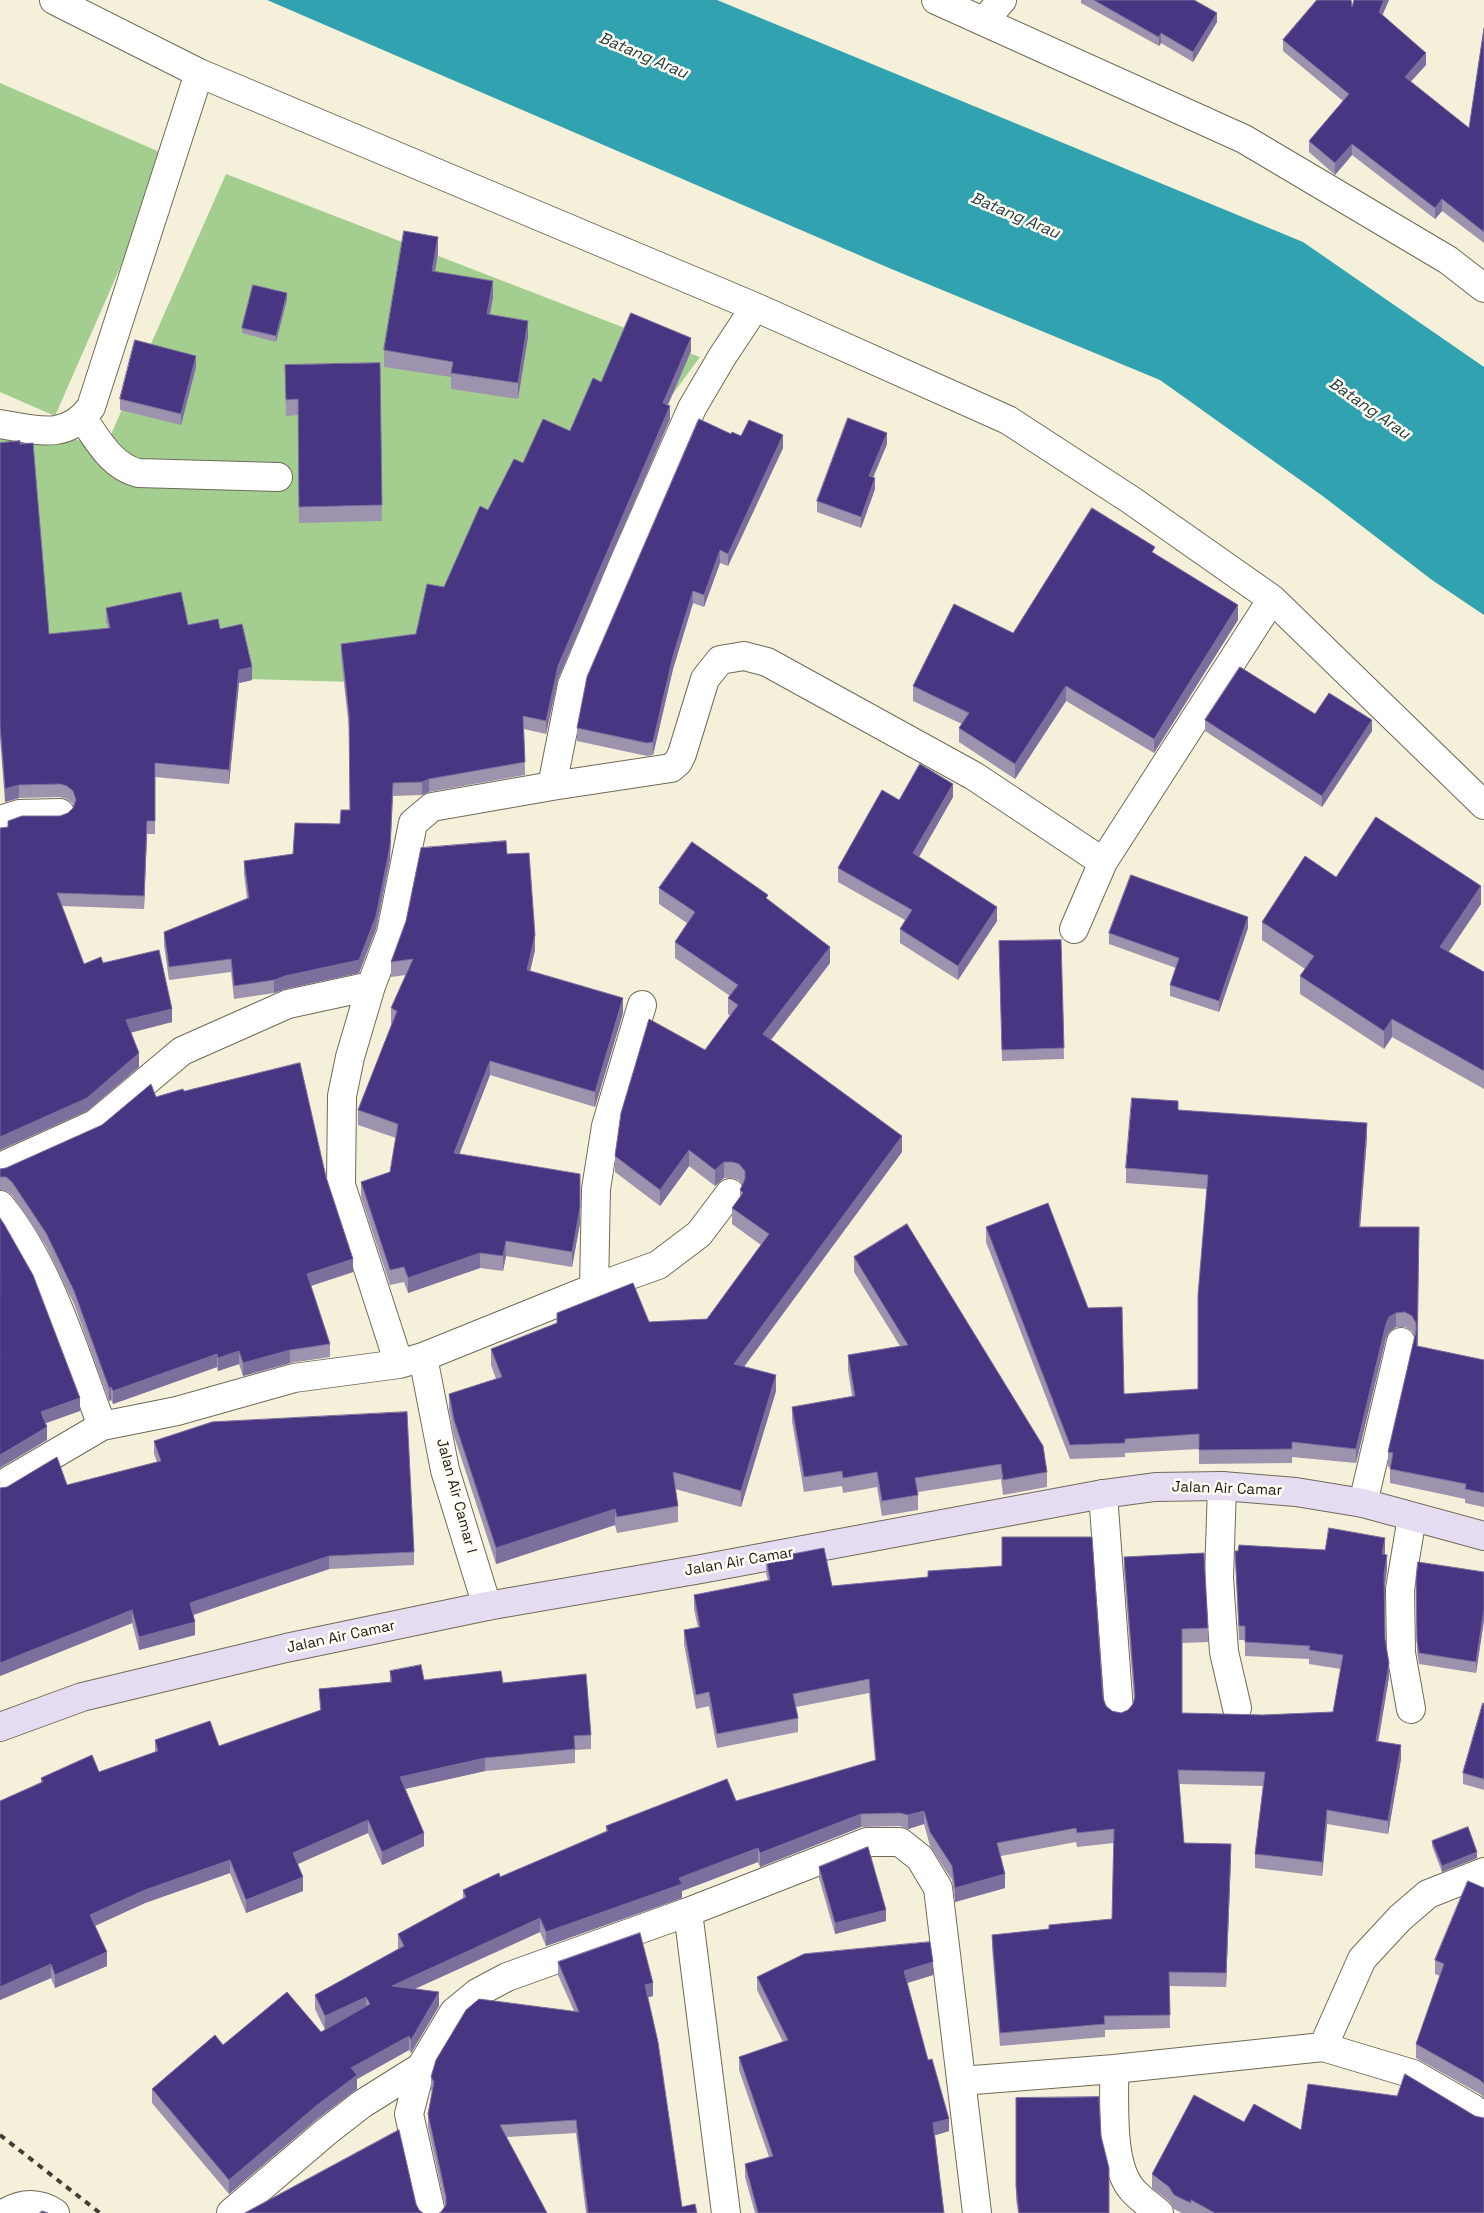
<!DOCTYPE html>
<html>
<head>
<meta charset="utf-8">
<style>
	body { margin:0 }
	canvas { display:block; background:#f5f0da }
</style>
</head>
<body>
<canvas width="1484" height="2213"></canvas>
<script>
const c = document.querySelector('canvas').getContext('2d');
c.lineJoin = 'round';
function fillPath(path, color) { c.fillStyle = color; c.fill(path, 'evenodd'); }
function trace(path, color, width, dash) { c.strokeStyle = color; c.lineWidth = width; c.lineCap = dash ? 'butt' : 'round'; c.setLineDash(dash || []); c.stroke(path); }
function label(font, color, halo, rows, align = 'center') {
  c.font = font + ' "Space Grotesk",sans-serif'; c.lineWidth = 5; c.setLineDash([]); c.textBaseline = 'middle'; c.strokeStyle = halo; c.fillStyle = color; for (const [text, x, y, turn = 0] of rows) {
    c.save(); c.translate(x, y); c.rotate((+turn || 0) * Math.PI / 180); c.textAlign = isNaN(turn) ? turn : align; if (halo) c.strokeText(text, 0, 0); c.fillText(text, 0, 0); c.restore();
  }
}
const green = new Path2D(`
	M0 83 169 156 55 416 0 392Z
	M226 174 700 357 459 685 0 672V418L105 448Z`);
const water = new Path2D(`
	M267 0H717L1303 242 1484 367V615L1432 580 1324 497 1160 380 889 268Z`);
const minor = new Path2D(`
	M54 0 199 73 755 307 1008 420 1131 500 1272 599 1484 805
	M936 0 1244 139 1448 260 1484 288
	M984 21 1002 0
	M83 419C98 440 111 466 138 473L278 477
	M0 424C36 430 67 441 91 407L199 73
	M552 786 572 685 625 560 692 408 722 357 755 307
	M0 820 19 814 60 813
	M1074 929 1103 862 1272 599
	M0 1167 95 1124 182 1051 288 1004 371 986
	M0 1205C49 1264 75 1354 102 1426L177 1411 294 1378 399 1364 423 1357 594 1288 658 1265 699 1234 730 1193
	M594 1288 596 1189 606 1126 642 1005
	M423 1357 445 1470 487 1606
	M399 1364 341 1185 342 1096 350 1057 371 986 391 933 413 823 432 807 552 786 671 768 678 762 682 754 705 679 720 660 744 656 767 662 974 776 1103 862
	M0 1486 102 1426
	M1222 1486 1219 1578 1224 1652 1237 1708
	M1103 1494 1119 1711
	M1363 1503 1401 1342
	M1411 1709 1401 1653 1400 1589 1412 1517
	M688 1912 726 2213
	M1323 2047 1413 2074 1472 2108 1484 2117
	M1114 2069C1115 2102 1110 2160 1130 2187 1137 2197 1150 2205 1159 2213
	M961 2081 1114 2069 1323 2047 1362 1959 1400 1918 1428 1894 1484 1872
	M5 2213C22 2203 38 2202 55 2213
	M231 2213 326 2132 362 2104 421 2067
	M431 2213 409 2114 421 2067 454 2012 477 1993 507 1977 688 1912 867 1842H900L920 1858 938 1888 977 2213`);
const secondary = new Path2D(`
	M0 1727 82 1697 286 1648 487 1606 701 1569 1103 1494 1155 1487 1222 1486 1296 1492 1363 1503 1484 1536`);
const rail = new Path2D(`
	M0 2135 100 2213`);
const wall = new Path2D(`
	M1081 0H1194L1217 22 1193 62 1161 43 1159 46 1081 3Z
	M1354 0H1389L1382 15 1426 65 1410 82 1469 128 1484 28V243L1442 211 1435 219 1352 155 1335 175 1309 152V141L1343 101 1283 51V40L1352 7Z
	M438 253 435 272 493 297 490 315 528 337 518 399 451 389V377L384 367V350Z
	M287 299 276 342 242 333V328Z
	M691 351 668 405 670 419 558 679 546 734 524 729 525 775 429 792 422 795 393 796 390 859 376 929 359 973 285 989 274 993 234 999 231 972 169 980 164 945V932L247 898 244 874V861L293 854 340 824 350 810 349 728 341 657V644L416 634 444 587 488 510 523 463 570 431 601 382Z
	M380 363 382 521 299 523 298 415 286 416 285 365Z
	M196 367 181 425 120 410V399Z
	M731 434 783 448 728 566 720 563 704 607 693 603 673 669 653 755 647 756 577 741V728Z
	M0 443 49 634 108 628 106 621V608L188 625 220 629 252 680 239 683 229 784 155 777V834H147L144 909 62 906 84 964 103 963 172 1022 131 1032 139 1067 87 1111 0 1150V828L8 827V821L60 816 68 813 74 807 73 804 67 799 60 797 19 798 5 802 0 738Z
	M887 444 873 478 875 489 861 528 817 512V501Z
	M1155 554 1238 620 1154 753 1066 701 1015 779 959 742V728L962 724 913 701V686L1013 633Z
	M1315 714 1372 731 1322 807 1205 731V720Z
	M953 797 919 857 997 921 958 980 900 943V929L905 920 838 882V868L899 800Z
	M507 854 535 950 530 971 623 1013 595 1107 490 1075 459 1154 580 1223 572 1267 506 1256 503 1271 480 1268 408 1293 404 1282 390 1285 361 1197V1182L390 1172 396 1138 358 1125V1110L392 1024 391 1023V1008L406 975 391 977V962Z
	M1336 877 1481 904 1448 952 1484 972V1089L1392 1037 1384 1049 1300 994V976L1305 969 1262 940V922Z
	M659 888 768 900 830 963 771 1040 902 1152 744 1367 776 1391 741 1507 675 1489 678 1506V1522L617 1533 615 1525 496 1564 454 1436 449 1410V1394L496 1379 491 1365V1349L649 1322 707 1319 761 1245 732 1224V1208L740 1197V1190L743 1185 739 1180 732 1178H724L715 1186 689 1166 660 1206 615 1172V1156L705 1050 730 1016 728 1014V998L730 996 675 958V942L687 923 659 904Z
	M1248 928 1219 1012 1170 996V985L1176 968 1109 944V933Z
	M1061 940 1064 1059 1002 1061 999 941Z
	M184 1091 326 1177 353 1272 311 1286 330 1344V1357L290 1363 243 1376 239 1364 218 1371 217 1367 113 1404 111 1400 109 1401 74 1304 46 1246 12 1195 6 1191 0 1190V1169L6 1168 102 1125 156 1097Z
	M1178 1110 1367 1137 1360 1227H1419L1418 1346 1484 1360V1507L1465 1503V1499L1390 1483V1467H1388V1452L1415 1336 1412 1331 1405 1327H1396L1389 1332 1386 1338 1356 1463 1292 1457V1463L1199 1464V1449L1125 1453V1457L1070 1459 986 1242V1227L1088 1308 1124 1394 1198 1389 1207 1189 1126 1183V1168Z
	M854 1257 1047 1472V1487L1003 1495 1001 1479 918 1492V1510L882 1516 877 1487 843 1493 842 1486 804 1492 792 1421V1407L852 1396 848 1370V1355L900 1346 854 1272Z
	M154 1441 414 1552V1565L329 1569 193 1615 195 1635 139 1650 132 1623 0 1676V1488L67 1485 157 1462 154 1454Z
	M1235 1551 1385 1552 1384 1555 1387 1569 1385 1588V1639L1389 1677 1378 1741 1401 1759 1388 1834 1327 1824 1322 1876 1255 1868V1854L1263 1786 1179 1784 1184 1843 1231 1857 1226 1987 1169 1986 1170 2028 1105 2030V2037L1000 2046 992 1948V1935L1049 1929V1925L1112 1919 1114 1843 1077 1847 1076 1842 1001 1856 1005 1888 955 1902 952 1880 930 1846 924 1824 908 1829 900 1826 861 1827 760 1867 758 1862 682 1891V1898L546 1946 540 1932 415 1989 439 2006 411 2053 409 2050 357 2079V2089L316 2120 229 2194 152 2103V2089L223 2045 321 2032 325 2030 315 2009V1995L398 1949V1934L463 1898V1890L500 1877 606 1831V1826L736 1801 875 1761 869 1693 796 1707 798 1718V1732L717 1748 709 1706 696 1709 684 1644V1630L698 1628 694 1609V1595L768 1581 766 1573V1559L1103 1698 1106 1706 1112 1711 1121 1713 1128 1710 1133 1704 1134 1700 1124 1571V1557L1208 1628V1642L1182 1643V1713L1263 1715 1333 1712 1341 1669 1309 1664V1659L1245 1656V1640H1239Z
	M1484 1572V1620L1476 1673 1419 1664 1417 1652 1416 1590Z
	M390 1671 424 1680 503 1683 591 1735V1749L575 1750V1763L485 1771 405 1789 424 1846 382 1865 368 1833 298 1864 303 1891 246 1913 230 1873 145 1903 95 1926 107 1966 55 1988 51 1978 0 2000V1801L41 1782V1778L99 1772 155 1752V1740L219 1746 320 1711 319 1689 390 1682Z
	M1484 1704V1790L1463 1784V1773Z
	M1432 1841 1477 1858 1442 1872 1432 1846Z
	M819 1867 886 1921 835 1934 819 1878Z
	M1484 1888V2098L1480 2094 1416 2058V2044L1440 1976 1435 1974V1960Z
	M558 1962 653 1996 647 1997 682 2207 697 2213H586L576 2133 507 2137 441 2212 445 2206 428 2127V2114L432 2092 431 2090V2077L574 2011 558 1975Z
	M933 1975 907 1983 928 2060 949 2131 935 2135 944 2213H755L745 2177V2164L769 2157 739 2070V2057L783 2042 757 1990V1977Z
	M1016 2098 1101 2136 1109 2213H1018L1016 2199Z
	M1475 2116 1483 2118 1484 2213H1182L1174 2209 1169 2201 1152 2188V2174L1244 2122 1301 2130Z`);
const shadedWall = new Path2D(`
	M1384 0H1389L1379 23V12Z
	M1217 13V22L1193 62V52Z
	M1161 33V43L1159 46V37Z
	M1426 53V65L1405 88V77Z
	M1352 144V155L1335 175V163Z
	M1442 199V211L1435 219V208Z
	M438 237V253L432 287V271Z
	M493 281V297L487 330V314Z
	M287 293V299L276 342V336Z
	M528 321V337L518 399V383Z
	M691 338V351L663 416V403Z
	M196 356V367L181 425V414Z
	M670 406V419L558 679 546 734V721L558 666Z
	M887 433V444L869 487V476Z
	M783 435V448L728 566V554Z
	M875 478V489L861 528V517Z
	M720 550V563L704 607V595Z
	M693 591V603L673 669 653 755V742L673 656Z
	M1238 605V620L1154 753V739Z
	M252 667V680L239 683 229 784V770L239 670Z
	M1066 686V701L1015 779V764Z
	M1372 720V731L1322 807V796Z
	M429 779V792L422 795V782Z
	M393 783 390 859 376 929 359 973 285 989 274 993V980Z
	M953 784V797L913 867V853Z
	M19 785V798L5 802V789Z
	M147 821V834L144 909V896Z
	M1481 886V904L1440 965V947Z
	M997 907V921L958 980V966Z
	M1248 917V928L1219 1012V1001Z
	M535 935V950L527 984V970Z
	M830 947V963L763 1050V1034Z
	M623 998V1013L595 1107V1092Z
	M172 1009V1022L126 1034V1020Z
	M1392 1019V1037L1384 1049V1031Z
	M139 1053V1067L87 1111 0 1150V1137Z
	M490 1061V1075L454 1168V1153Z
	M1367 1123V1137L1359 1242V1227Z
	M902 1136V1152L734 1380V1364Z
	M689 1150V1166L660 1206V1190Z
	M724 1162V1178L715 1186V1170Z
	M580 1174V1223L572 1267V1252Z
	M506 1241V1256L503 1271V1256Z
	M480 1253V1268L408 1293V1278Z
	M353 1259V1272L307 1287V1274Z
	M1396 1313V1327L1389 1332 1386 1338 1356 1463V1449L1386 1324 1389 1317Z
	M290 1350V1363L243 1376V1363Z
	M239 1351V1364L218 1371V1358Z
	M217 1354V1367L113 1404V1391Z
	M776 1375V1391L741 1507V1491Z
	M111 1387V1400L109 1401V1388Z
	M80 1398V1411L41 1425V1412Z
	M47 1427V1440L0 1468V1455Z
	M615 1509V1525L496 1564V1548Z
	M1385 1538V1552L1382 1568V1554Z
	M1387 1555V1569L1384 1589V1575Z
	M329 1556V1569L190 1616V1603Z
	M1484 1609V1620L1476 1673V1662Z
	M132 1610V1623L0 1676V1663Z
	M195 1622V1635L139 1650V1637Z
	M1389 1663V1677L1376 1755V1741Z
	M1401 1745V1759L1388 1834V1821Z
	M485 1758V1771L400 1790V1777Z
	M1327 1810V1824L1322 1876V1862Z
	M924 1811V1824L908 1829V1815Z
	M861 1814V1827L760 1867V1853Z
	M368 1820V1833L293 1866V1853Z
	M424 1833V1846L382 1865V1852Z
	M1231 1844V1857L1226 1987V1973Z
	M758 1848V1862L682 1891V1898L546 1946V1932L679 1878Z
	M1477 1852V1858L1442 1872V1866Z
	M230 1860V1873L145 1903 90 1928V1915L145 1890Z
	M1005 1874V1888L955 1902V1888Z
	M303 1877V1891L246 1913V1900Z
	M886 1910V1921L835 1934V1923Z
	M540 1918V1932L392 1999V1986Z
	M107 1952V1966L55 1988V1975Z
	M933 1962V1975L904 1984V1971Z
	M51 1964V1978L0 2000V1987Z
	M653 1983V1996L645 1998V1985Z
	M439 1992V2006L411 2053V2040Z
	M366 1997V2011L325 2030V2016Z
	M409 2036V2050L357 2079V2089L316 2120 229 2194V2180L351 2068Z
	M949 2119V2131L933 2136V2123Z`);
const building = new Path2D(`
	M1094 0H1194L1217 13 1193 52 1161 33 1159 37Z
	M1317 0H1351L1352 7 1354 0H1384L1379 12 1426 53 1405 77 1469 128 1484 28V232L1442 199 1435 208 1352 144 1335 163 1309 141 1349 94 1283 40Z
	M404 231 438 237 432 271 493 281 487 314 528 321 518 383 451 373 453 362 384 350Z
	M253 285 287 293 276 336 242 328Z
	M631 313 691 338 663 403 670 406 558 666 546 721 523 716 525 762 429 779 422 782 393 783 390 846 376 916 359 960 285 976 274 980 234 986 231 959 169 967 164 932 249 898 244 861 293 854 295 823 340 824 341 810H350L349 715 341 644 416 634 427 584 444 587 480 506 488 510 514 459 523 463 543 419 570 431 593 378 601 382Z
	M135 340 196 356 181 414 120 399Z
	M380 363 382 505 299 507 298 399 286 400 285 365Z
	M848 418 887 433 869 476 875 478 861 517 817 501Z
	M699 419 731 434 732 432 741 436 749 420 783 435 728 554 720 550 704 595 693 591 673 656 653 742 647 743 577 728 587 677Z
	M20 441V444L33 443 49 634 110 628 106 608 181 592 188 625 218 619 220 629 242 624 252 667 239 670 229 770 155 763V821H147L144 896 57 893 84 964 101 957 103 963 159 950 172 1009 126 1020 139 1053 87 1098 0 1137V828L8 827V821L22 816H60L68 813 73 808 76 800 73 791 67 786 60 784 19 785 5 789 0 725V443Z
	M1092 508 1155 547 1152 552 1238 605 1154 739 1066 686 1015 764 959 728 969 713 913 686 954 604 1013 633Z
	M1240 667 1315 714 1329 693 1372 720 1322 796 1205 720Z
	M920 764 953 784 913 853 997 907 958 966 900 929 912 910 838 868 882 790 899 800Z
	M1376 817 1481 886 1440 947 1484 972V1071L1392 1019 1384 1031 1300 976 1314 956 1262 922 1305 856 1336 877Z
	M506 841 507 854 529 853 535 935 527 970 623 998 595 1092 490 1061 454 1153 580 1174V1208L572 1252 506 1241 503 1256 480 1253 408 1278 404 1267 390 1270 361 1182 390 1172 398 1124 358 1110 397 1011 391 1008 413 959 391 962 406 921 421 848Z
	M692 842 768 895 766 898 830 947 763 1034 902 1136 734 1364 776 1375 741 1491 673 1472 678 1506 617 1517 615 1509 496 1548 454 1420 449 1394 502 1377 491 1349 557 1323V1313L633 1283 649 1322 707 1319 769 1234 732 1208 743 1193 740 1190 745 1179V1171L739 1164 732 1162H724L715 1170 689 1150 660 1190 615 1156 621 1113 649 1019 705 1050 738 1005 728 998 738 985 675 942 695 912 659 888Z
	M1131 875 1248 917 1219 1001 1170 985 1179 958 1109 933Z
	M1061 940 1064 1048 1002 1050 999 941Z
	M300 1063 326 1177 353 1259 307 1274 330 1344 290 1350 243 1363 239 1351 218 1358 217 1354 113 1391 111 1387 109 1388 74 1291 46 1233 12 1182 6 1177H0V1169L6 1168 102 1125 151 1084 156 1097 183 1089 184 1091Z
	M1132 1098 1178 1101V1110L1367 1123 1359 1227H1419L1417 1346 1484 1360V1493L1465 1489 1466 1484 1390 1469 1393 1453 1388 1452 1416 1331V1323L1412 1316 1405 1312 1396 1313 1389 1317 1386 1324 1356 1449 1292 1442V1449L1199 1450V1434L1125 1439V1443L1070 1445 986 1227 1048 1203 1088 1308 1122 1307 1124 1394 1198 1389V1295L1208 1175 1126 1168Z
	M0 1218 4 1224 33 1275 80 1398 41 1412 47 1427 0 1455Z
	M907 1224 1043 1446 1047 1472 1003 1480 1001 1464 915 1478 918 1495 882 1501 877 1472 843 1478 842 1471 804 1477 792 1407 855 1396 848 1355 908 1345 854 1257Z
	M407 1412 414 1552 329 1556 190 1603 195 1622 139 1637 132 1610 0 1663V1488L7 1487 57 1457 67 1485 161 1461 154 1441 212 1422Z
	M1329 1528 1385 1538 1382 1554 1387 1555 1384 1575 1385 1639 1389 1663 1376 1741 1401 1745 1388 1821 1327 1810 1322 1862 1255 1854 1265 1772 1178 1770 1184 1843 1231 1844 1226 1973 1169 1972 1170 2015 1104 2016 1105 2024 1000 2033 992 1935 1049 1929V1925L1112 1919 1114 1829 1077 1833 1076 1828 997 1843 1005 1874 955 1888 952 1866 930 1832 924 1811 908 1815 900 1813 861 1814 760 1853 758 1848 679 1878 682 1884 546 1932 540 1918 392 1986 439 1992 411 2040 409 2036 351 2068 357 2075 316 2106 229 2180 152 2089 215 2035 223 2045 287 1992 321 2032 370 2004 366 1997 325 2016 315 1995 404 1946 398 1934 466 1897 463 1890 499 1873 500 1877 608 1831 606 1826 727 1779 736 1801 876 1760 869 1679 793 1694 798 1718 717 1734 709 1692 696 1695 684 1630 700 1627 694 1595 770 1580 766 1559 824 1548 832 1586 928 1577V1571L1002 1566V1537H1092L1103 1698 1106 1706 1112 1711 1121 1713 1128 1710 1133 1704 1135 1696 1124 1557 1204 1553 1208 1628 1182 1629V1713L1263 1715 1333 1712 1343 1655 1309 1650 1310 1646 1245 1642V1626H1239L1235 1551H1238L1239 1545 1325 1550Z
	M1418 1562 1484 1572V1609L1476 1662 1419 1653 1417 1641 1416 1579Z
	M421 1665 424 1680 501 1671 503 1683 586 1674 591 1735 574 1736 575 1749 485 1758 400 1777 424 1833 382 1852 368 1820 293 1853 303 1877 246 1900 230 1860 145 1890 90 1915 107 1952 55 1975 51 1964 0 1987V1801L43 1782 41 1778 92 1755 99 1772 158 1751 155 1740 210 1721 219 1746 321 1710 319 1689 392 1682 390 1671Z
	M1483 1703 1484 1704V1779L1463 1773Z
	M1468 1827 1477 1852 1442 1866 1432 1841Z
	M868 1847 886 1910 835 1923 819 1867Z
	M1468 1881 1484 1888V2084L1480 2080 1416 2044 1444 1964 1435 1960Z
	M640 1933 653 1983 645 1985 658 2042 682 2207 695 2204 697 2213H588L576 2120 500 2125 547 2213H439L441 2212 446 2205V2197L428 2114 434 2082 431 2077 436 2060 466 2010 479 1999 579 2012 558 1962Z
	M930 1942 933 1962 904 1971 928 2060 932 2059 949 2119 933 2123 944 2213H758L745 2164 773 2156 739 2057 788 2040 757 1977 804 1954Z
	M1405 2074 1475 2116 1484 2118V2213H1215L1191 2200V2203L1174 2195 1169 2187 1152 2174 1194 2095 1244 2122 1254 2104 1301 2130 1308 2084 1397 2096Z
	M1099 2097 1101 2136 1109 2168V2213H1019L1016 2186V2098Z
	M399 2130 416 2204 419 2210 423 2213H245Z
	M42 2211 48 2213H40Z`);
const streetNames = [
	["Jalan Air Camar",1227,1489,2],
	["Jalan Air Camar I",456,1496,75],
	["Jalan Air Camar",739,1562,-10],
	["Jalan Air Camar",341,1637,-12]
];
const waterNames = [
	["Batang Arau",643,56,23],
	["Batang Arau",1015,216,23],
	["Batang Arau",1369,409,35]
];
fillPath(green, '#a3ce90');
fillPath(water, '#31a2af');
trace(minor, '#6f6b58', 30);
trace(secondary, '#6f6b58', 30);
trace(minor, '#fff', 28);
trace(secondary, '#e6dcf2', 28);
trace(rail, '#424036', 4, [6, 6]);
fillPath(wall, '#9e93ae');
fillPath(shadedWall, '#7c6e9d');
fillPath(building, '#483683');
trace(building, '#7c6e9d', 1);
label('15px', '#1e1c14', '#fffdf4', streetNames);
label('italic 16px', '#223a3d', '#fffdf4', waterNames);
</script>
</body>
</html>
